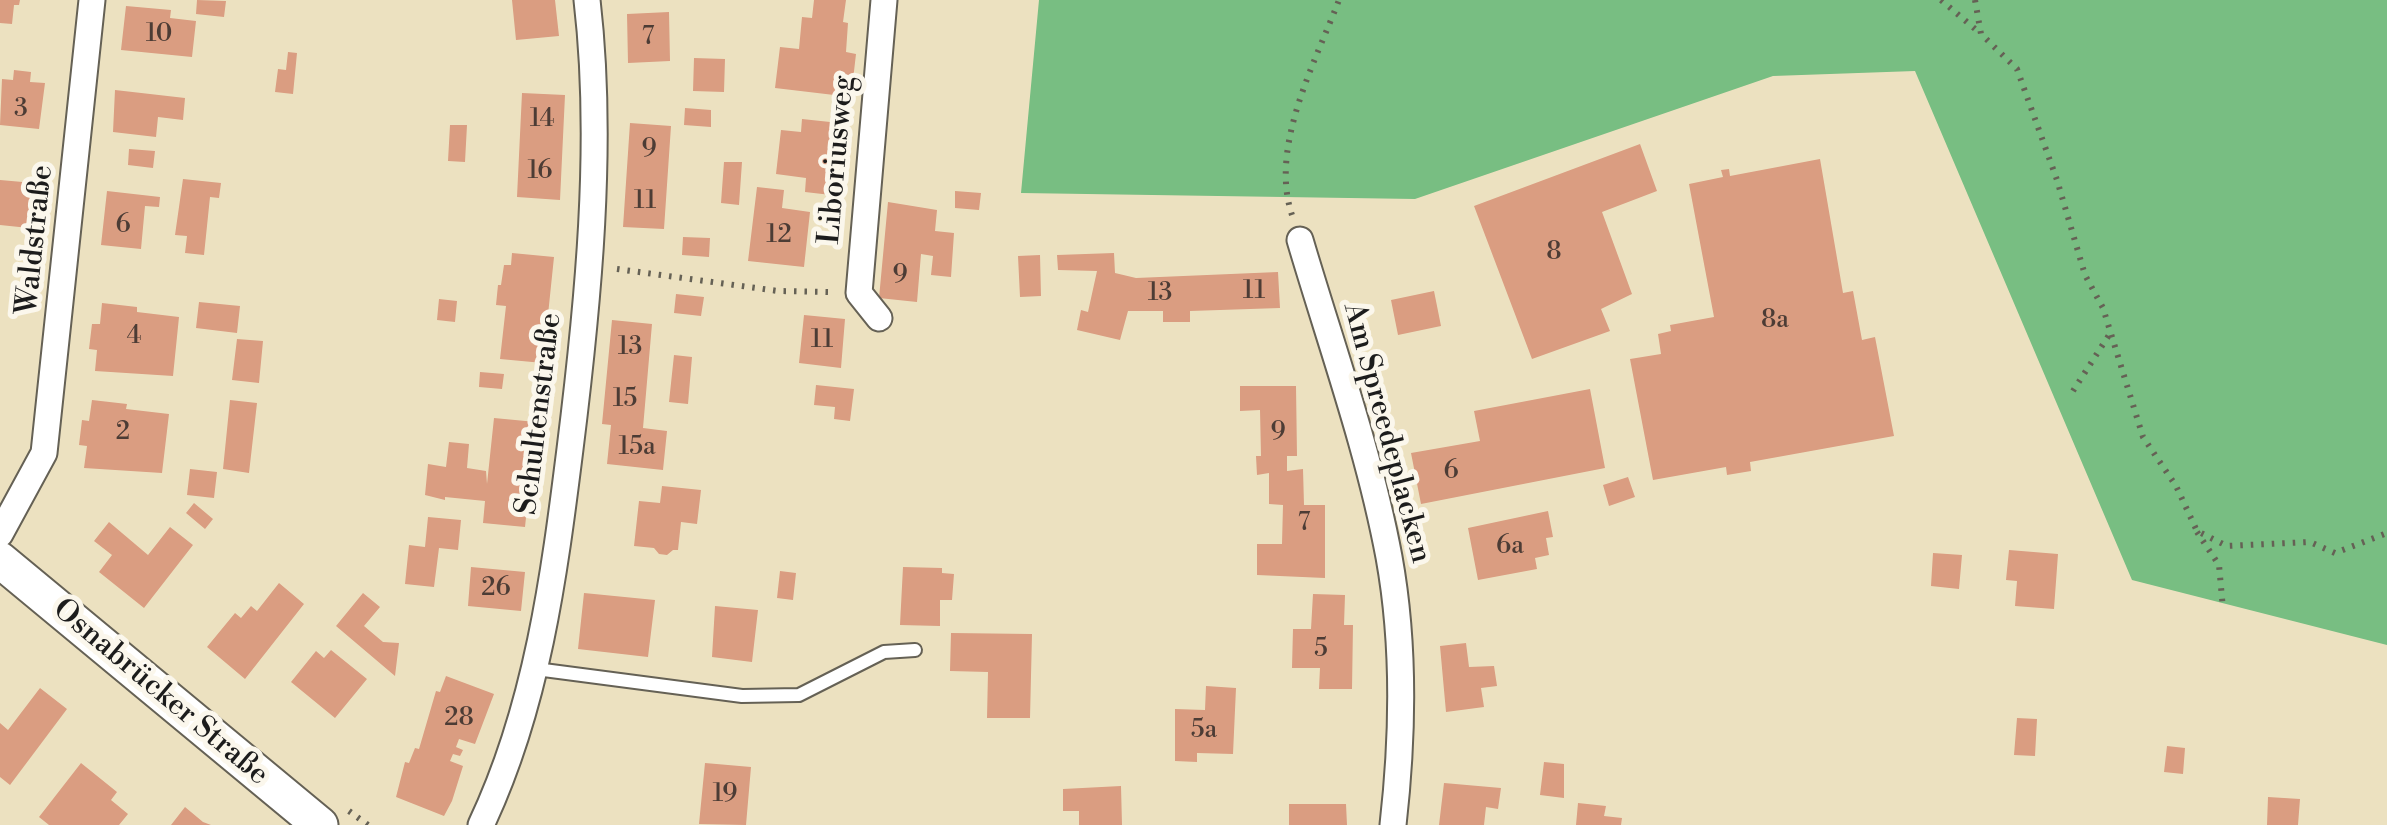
<!DOCTYPE html>
<html>
<head>
<meta charset="utf-8">
<style>
	body { margin:0 }
	canvas { display:block; background:#ece1c0 }
</style>
</head>
<body>
<canvas width="2387" height="825"></canvas>
<script>
const c = document.querySelector('canvas').getContext('2d');
c.lineJoin = 'round';
function fillPath(path, color) { c.fillStyle = color; c.fill(path, 'evenodd'); }
function trace(path, color, width, dash) { c.strokeStyle = color; c.lineWidth = width; c.lineCap = dash ? 'butt' : 'round'; c.setLineDash(dash || []); c.stroke(path); }
function label(font, color, halo, rows, align = 'center') {
  c.font = font + ' "Libre Bodoni",serif'; c.lineWidth = 10; c.setLineDash([]); c.textBaseline = 'middle'; c.strokeStyle = halo; c.fillStyle = color; for (const [text, x, y, turn = 0] of rows) {
    c.save(); c.translate(x, y); c.rotate((+turn || 0) * Math.PI / 180); c.textAlign = isNaN(turn) ? turn : align; if (halo) c.strokeText(text, 0, 0); c.fillText(text, 0, 0); c.restore();
  }
}
const forest = new Path2D(`
	M1039 0H2387V645L2132 580 1915 71 1773 76 1415 199 1021 193Z`);
const building = new Path2D(`
	M0 0H20L19 5H14L12 24 0 23Z
	M197 0 226 1 224 17 196 14Z
	M512 0H555L559 36 516 40Z
	M814 0H846L843 22 848 23 846 52 856 54 851 97 775 88 780 47 799 49 802 17 812 18Z
	M126 6 171 10 170 18 196 21 192 57 121 50Z
	M669 12 670 61 628 63 627 14Z
	M288 52 297 53 293 94 275 92 278 69 286 70Z
	M694 58 725 59 724 92 693 91Z
	M14 70 31 72 30 82 45 83 39 129 0 125 2 79 13 80Z
	M115 90 185 98 183 120 158 117 156 137 113 132Z
	M522 93 565 95 560 200 517 197Z
	M685 108 711 110V127L684 125Z
	M802 119 849 124 843 177 834 175 831 195 805 192 806 178 776 174 781 130 801 132Z
	M630 123 671 126 664 229 623 227Z
	M450 125H467L465 162 448 161Z
	M1640 144 1657 191 1602 212 1632 294 1601 309 1610 331 1532 359 1474 206Z
	M129 149 155 151 153 168 128 165Z
	M1820 159 1843 293 1853 291 1862 340 1875 337 1894 436 1750 462 1751 471 1727 475 1726 467 1653 480 1630 359 1661 354 1658 334 1671 331 1670 325 1714 317 1689 184 1723 177 1721 170 1729 169 1730 176Z
	M724 162H742L739 205 721 203Z
	M183 179 221 183 219 198 210 197 204 255 185 253 187 236 175 235Z
	M0 180 34 183 29 228 0 225Z
	M757 187 784 190 782 208 810 212 804 267 748 261Z
	M107 191 160 197 159 207 145 206 141 249 101 245Z
	M955 191 981 193 979 210 955 208Z
	M888 202 937 210 935 231 954 233 951 277 931 275 933 256 921 254 917 302 879 298Z
	M683 237 710 238 709 257 682 255Z
	M512 253 554 257 543 363 500 359 506 306 496 305 498 285H501L504 265H511Z
	M1114 253 1115 273 1136 278 1278 272 1280 308 1190 311V322H1163V311H1128L1120 340 1077 330 1081 310 1088 312 1097 271 1058 270 1057 255Z
	M1040 255 1041 296 1020 297 1018 256Z
	M1434 291 1441 326 1398 335 1391 300Z
	M676 294 704 297 701 316 674 313Z
	M439 299 457 301 455 322 437 320Z
	M199 302 240 306 237 333 196 328Z
	M102 303 137 307V312L179 317 173 376 95 371 97 350 89 349 92 324H100Z
	M804 315 845 319 841 368 799 363Z
	M612 320 652 324 643 428 667 431 663 470 607 464 611 425 602 424Z
	M237 339 263 341 259 383 232 380Z
	M674 355 692 357 688 404 669 402Z
	M480 372 504 374 502 389 479 387Z
	M816 385 854 389 850 421 834 419 835 407 814 405Z
	M1240 386H1296L1297 456H1287V471L1303 469 1304 505H1325V578L1257 575V544H1282L1283 505 1269 504V473L1257 475 1256 456H1261L1260 410 1240 411Z
	M1590 389 1605 468 1421 504 1411 453 1480 441 1474 411Z
	M92 400 127 404 126 409 169 414 162 473 84 468 87 446 79 445 82 420 89 421Z
	M230 400 257 403 249 473 223 469Z
	M494 418 536 422 525 527 483 523 485 501 445 497V500L425 495 428 464 446 467 449 442 469 444 467 468 486 471 487 484Z
	M190 469 217 472 214 498 187 495Z
	M1628 477 1635 497 1609 506 1603 485Z
	M662 486 701 490 697 524 681 522 678 550H673L667 555 659 554 654 548 634 546 639 501 660 503Z
	M194 503 213 519 205 529 186 513Z
	M1548 511 1553 537 1546 538 1549 555 1535 558 1537 569 1478 580 1468 528Z
	M428 517 461 520 458 550 439 548 434 587 405 584 409 545 425 547Z
	M109 522 148 555 170 527 193 545 144 608 99 572 112 555 94 541Z
	M2009 550 2058 554 2054 609 2015 606 2017 581 2006 580Z
	M1933 553 1962 555 1959 589 1931 586Z
	M471 567 525 572 521 611 468 606Z
	M903 567 942 568V573L954 574 952 600H940V626L900 625Z
	M780 571 796 573 793 600 777 598Z
	M279 583 304 604 245 679 207 647 235 613 241 618 251 606 257 611Z
	M363 593 380 607 364 626 383 642 399 643 395 676 336 626Z
	M584 593 655 600 648 657 578 649Z
	M1313 594 1345 595 1344 625H1353L1352 689H1319L1320 668H1292L1293 629H1311Z
	M715 606 758 610 752 662 712 657Z
	M951 633 1032 634 1030 718H987L988 672 950 671Z
	M1466 643 1469 667 1494 666 1497 686 1481 688 1484 707 1446 712 1440 646Z
	M331 650 367 679 335 718 291 682 316 651 324 658Z
	M446 676 494 694 475 744 459 739 456 747 463 750 460 756 453 754 450 761 463 766 452 801 444 816 396 797 405 762 409 763 415 748 419 749 436 691 440 692Z
	M1206 686 1236 688 1233 754 1197 753V762L1175 761V709L1205 710Z
	M40 688 67 709 10 785 0 777V723L8 730Z
	M2017 718 2037 719 2035 756 2014 755Z
	M2167 746 2185 748 2183 774 2164 772Z
	M1544 762 1564 764V798L1540 795Z
	M81 763 117 792 111 800 128 814 119 825H49L39 817Z
	M705 763 751 767 746 825 699 824Z
	M1444 783 1501 788 1498 809 1486 807 1484 825H1439Z
	M1121 786 1122 825H1079V811H1063V789Z
	M2268 797 2300 799 2298 825H2267Z
	M1578 803 1606 806 1604 816 1622 818 1621 825H1576Z
	M1289 804H1346L1347 825H1289Z
	M185 807 203 822 211 825H171Z`);
const path = new Path2D(`
	M1941 0 1981 34
	M1975 0 1981 34 2017 69 2057 180 2085 275 2103 308 2143 437 2176 486 2197 531 2227 546 2310 542 2335 553 2387 533
	M1292 215C1269 147 1315 63 1339 0
	M617 269 778 291 832 292
	M2073 391 2109 335
	M2197 532 2219 565 2223 609
	M349 811 368 825`);
const lane = new Path2D(`
	M536 669 742 696 799 695 884 652 915 650`);
const street = new Path2D(`
	M1300 240C1331 345 1369 450 1389 557 1405 645 1403 737 1393 825
	M879 318 859 293 884 0
	M0 534 44 453 92 0
	M481 825C537 707 554 577 570 449 588 305 604 144 587 0`);
const secondary = new Path2D(`
	M0 560 320 825`);
const numberNames = [
	["10",159,35],
	["7",648,38],
	["3",21,110],
	["14",542,120],
	["9",649,150],
	["16",540,172],
	["11",645,202],
	["6",123,226],
	["12",779,236],
	["8",1554,253],
	["9",900,276],
	["11",1254,292],
	["13",1160,294],
	["8a",1775,321],
	["4",134,337],
	["11",822,341],
	["13",630,348],
	["15",625,400],
	["2",123,433],
	["9",1278,433],
	["15a",637,448],
	["6",1451,472],
	["7",1304,524],
	["6a",1510,547],
	["26",496,589],
	["5",1321,650],
	["28",459,719],
	["5a",1204,731],
	["19",725,795]
];
const streetNames = [
	["Liboriusweg",838,160,-85],
	["Waldstraße",36,240,-84],
	["Schultenstraße",540,414,-83],
	["Am Spreedeplacken",1386,433,75],
	["Osnabrücker Straße",160,693,40]
];
fillPath(forest, '#78be82');
fillPath(building, '#da9d81');
trace(lane, '#656155', 16);
trace(street, '#656155', 29);
trace(secondary, '#656155', 39);
trace(path, '#656155', 6, [2.5, 8]);
trace(lane, '#fff', 12);
trace(street, '#fff', 25);
trace(secondary, '#fff', 35);
label('25px', '#4c3c35', null, numberNames);
label('30px', '#1c1c1c', '#fbf7ec', streetNames);
</script>
</body>
</html>
